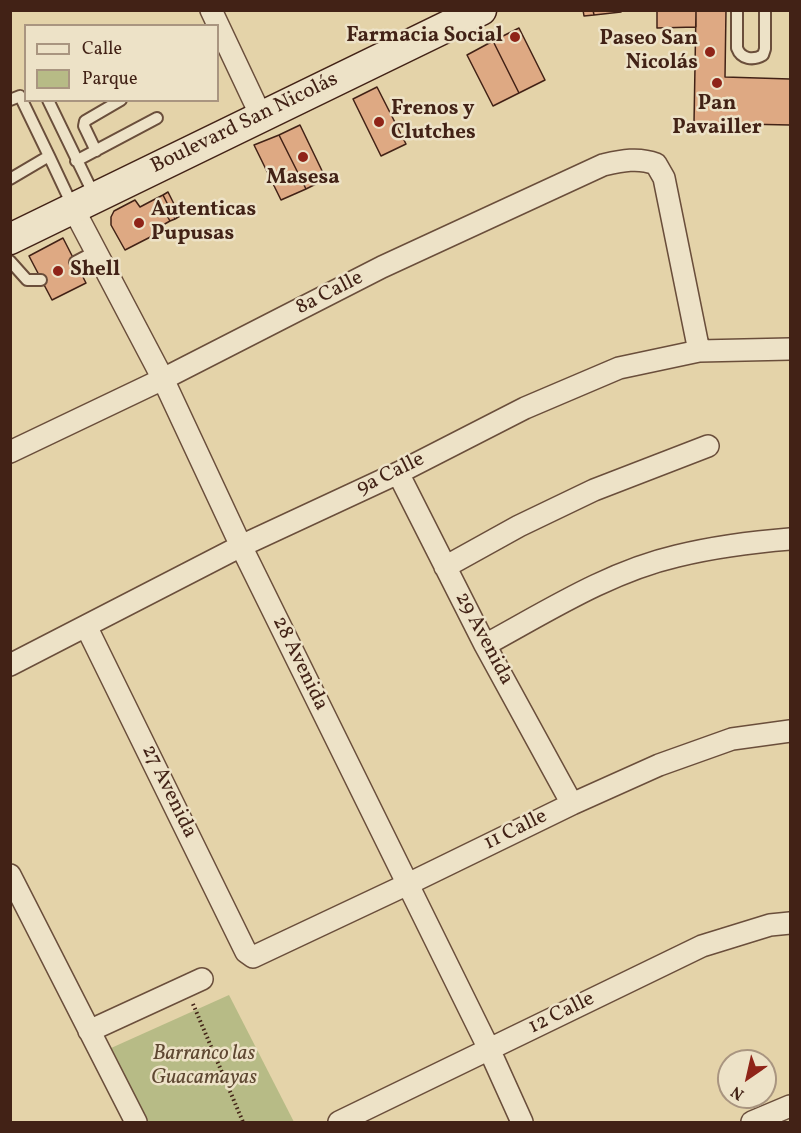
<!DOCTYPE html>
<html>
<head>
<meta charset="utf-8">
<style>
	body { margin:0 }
	#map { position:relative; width:801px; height:1133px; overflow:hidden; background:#e4d3a9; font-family:Vollkorn,serif }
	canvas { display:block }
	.frame { position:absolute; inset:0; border:12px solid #422216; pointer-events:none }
	.legend { position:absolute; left:24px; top:24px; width:195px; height:78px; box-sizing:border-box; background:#ede2c7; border:2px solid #a99580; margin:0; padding:8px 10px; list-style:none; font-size:18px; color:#422216 }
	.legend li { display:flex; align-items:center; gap:12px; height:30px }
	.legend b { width:30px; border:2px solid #a99580 }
	.north { position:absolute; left:717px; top:1049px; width:60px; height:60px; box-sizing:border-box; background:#ede2c7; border:2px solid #a99580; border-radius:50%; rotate:214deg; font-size:16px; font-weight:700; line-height:24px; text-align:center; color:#422216 }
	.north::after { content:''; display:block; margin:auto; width:21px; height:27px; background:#8f2418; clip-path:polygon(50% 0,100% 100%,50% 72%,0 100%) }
</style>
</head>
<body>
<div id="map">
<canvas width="801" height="1133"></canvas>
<div class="frame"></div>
<ul class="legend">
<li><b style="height:8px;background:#ede2c7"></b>Calle</li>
<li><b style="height:16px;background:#b7bb86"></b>Parque</li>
</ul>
<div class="north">N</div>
</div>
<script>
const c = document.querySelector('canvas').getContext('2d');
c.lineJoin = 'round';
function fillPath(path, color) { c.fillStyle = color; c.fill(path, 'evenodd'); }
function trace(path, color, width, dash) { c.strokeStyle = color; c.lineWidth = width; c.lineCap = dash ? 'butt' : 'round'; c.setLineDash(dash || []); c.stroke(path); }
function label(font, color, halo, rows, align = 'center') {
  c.font = font + ' Vollkorn,serif'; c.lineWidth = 5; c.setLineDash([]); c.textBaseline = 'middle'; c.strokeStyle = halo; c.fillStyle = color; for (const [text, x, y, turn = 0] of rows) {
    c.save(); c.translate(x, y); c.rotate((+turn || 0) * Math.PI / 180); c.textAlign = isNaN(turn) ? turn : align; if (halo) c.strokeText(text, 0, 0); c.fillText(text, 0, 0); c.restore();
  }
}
const green = new Path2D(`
	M229 995 294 1122H127L100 1053Z`);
const building = new Path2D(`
	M583 10H593L594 15 584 16Z
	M593 10H620L621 12 594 15Z
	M657 10H696V27L657 28Z
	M696 10H726L725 77 790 79V125L694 123Z
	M519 28 545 80 519 93 493 41Z
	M493 41 519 93 493 106 467 55Z
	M377 87 406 144 381 156 353 99Z
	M300 125 326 179 306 189 279 135Z
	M279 135 306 189 281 200 254 145Z
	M168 192 180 216 175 219 163 195Z
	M163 195 175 219 170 221 157 198Z
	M157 198 170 221 163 225 166 229 125 250 111 225V217L114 211 135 200 140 207Z
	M63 238 86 283 52 300 29 256Z`);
const path = new Path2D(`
	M193 1004 243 1122`);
const service = new Path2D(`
	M737 10V48C741 59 753 61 763 55L765 49V10
	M10 100 20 96 49 156
	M48 100 95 197
	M96 151 84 126 85 121 121 100
	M76 161 157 118
	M10 179 49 156 73 207
	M10 261 27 280H41
	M75 262 96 251`);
const minor = new Path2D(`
	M211 10 261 116
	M73 208 163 379 241 546 489 1049 522 1122
	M10 452 163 379 382 267 603 165C621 161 638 157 656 164L664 178 699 351
	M398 473 485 645 572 804
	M445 567 519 526 594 490 708 446
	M86 626 246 952 253 957 408 884 572 804 659 765 732 739 790 731
	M485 645C546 612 608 572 677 556 714 547 752 542 790 539
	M10 665 241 546 398 473 525 408 619 368 699 351 790 349
	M10 875 136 1122
	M89 1031 202 979
	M339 1122 702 946 770 925 790 923
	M752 1122 790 1106`);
const secondary = new Path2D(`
	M10 239 481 10`);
const markers = [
	[515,37,6,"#8f2418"],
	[710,52,6,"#8f2418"],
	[717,83,6,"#8f2418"],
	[379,122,6,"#8f2418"],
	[303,157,6,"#8f2418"],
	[139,223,6,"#8f2418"],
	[58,271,6,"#8f2418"]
];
const poiNames = [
	["Farmacia Social",503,37,"right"],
	["Paseo San",698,40,"right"],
	["Nicolás",698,64,"right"],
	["Pan",717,105,"center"],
	["Pavailler",717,129,"center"],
	["Frenos y",391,110],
	["Clutches",391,134],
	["Masesa",303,179,"center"],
	["Autenticas",151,211],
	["Pupusas",151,235],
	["Shell",70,271]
];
const streetNames = [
	["Boulevard San Nicolás",245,124,-26],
	["8a Calle",330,294,-27],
	["9a Calle",391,475,-26],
	["29 Avenida",483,639,62],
	["28 Avenida",299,664,64],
	["27 Avenida",168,792,64],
	["11 Calle",516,831,-26],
	["12 Calle",562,1014,-26]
];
const parkNames = [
	["Barranco las",204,1055],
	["Guacamayas",204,1079]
];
fillPath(green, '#b7bb86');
fillPath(building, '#dea983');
trace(building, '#422216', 1.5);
trace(service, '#6a4e3b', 14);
trace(minor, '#6a4e3b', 24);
trace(secondary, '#422216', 33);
trace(path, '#422216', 4, [1.5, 3]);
trace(service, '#ede2c7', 10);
trace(minor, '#ede2c7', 21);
trace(secondary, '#ede2c7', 30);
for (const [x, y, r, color] of markers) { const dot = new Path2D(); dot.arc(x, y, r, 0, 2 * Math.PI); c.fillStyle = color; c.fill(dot); trace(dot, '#ede2c7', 2); }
label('bold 21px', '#422216', '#ede2c7', poiNames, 'left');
label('21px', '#422216', '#ede2c7', streetNames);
label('italic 21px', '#5f4832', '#ede2c7', parkNames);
</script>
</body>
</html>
